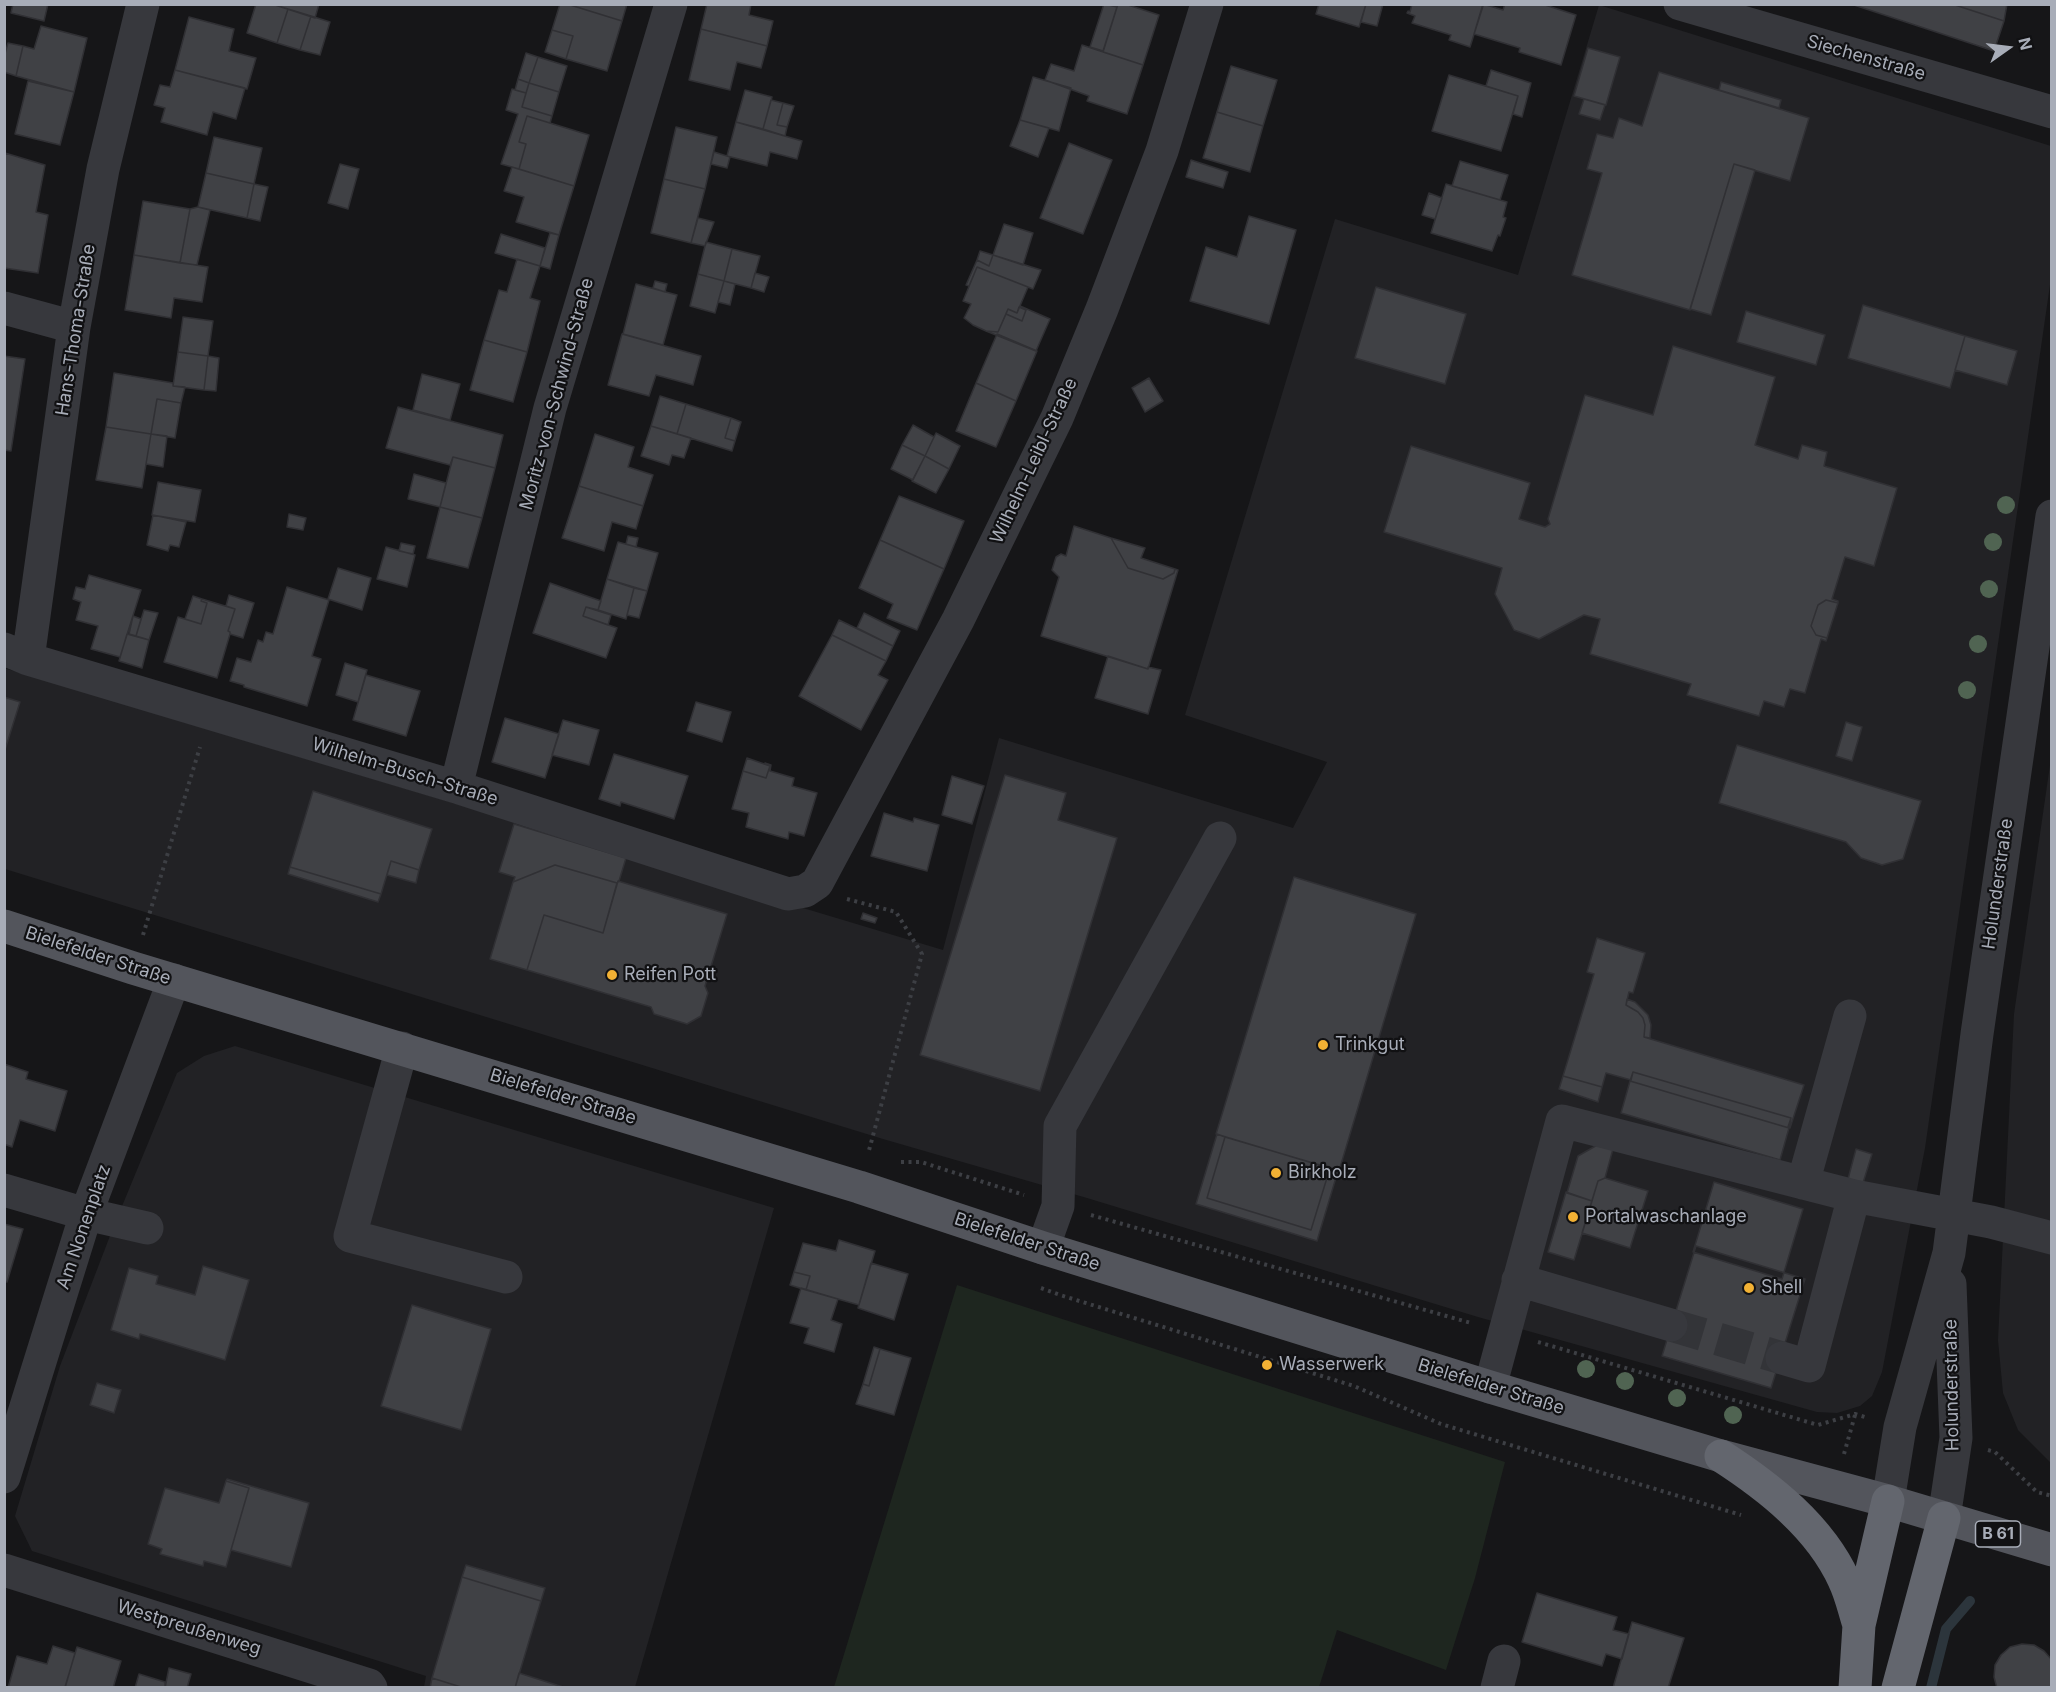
<!DOCTYPE html>
<html>
<head>
<meta charset="utf-8">
<style>
	body { margin:0 }
	#map { position:relative; width:2056px; height:1692px; overflow:hidden; background:#161618; font-family:Inter,sans-serif }
	canvas { display:block }
	.frame { position:absolute; inset:0; border:6px solid #a8adb8; pointer-events:none }
	.north { position:absolute; left:1978px; top:18px; width:60px; height:60px; -webkit-text-stroke:4px #111113; paint-order:stroke; rotate:76deg; font-size:16px; font-weight:700; line-height:24px; text-align:center; color:#a8adb8 }
	.north::after { content:''; display:block; margin:auto; width:21px; height:27px; background:#a8adb8; clip-path:polygon(50% 0,100% 100%,50% 72%,0 100%) }
</style>
</head>
<body>
<div id="map">
<canvas width="2056" height="1692"></canvas>
<div class="frame"></div>
<div class="north">N</div>
</div>
<script>
const c = document.querySelector('canvas').getContext('2d');
c.lineJoin = 'round';
function fillPath(path, color) { c.fillStyle = color; c.fill(path, 'evenodd'); }
function trace(path, color, width, dash) { c.strokeStyle = color; c.lineWidth = width; c.lineCap = dash ? 'butt' : 'round'; c.setLineDash(dash || []); c.stroke(path); }
function label(font, color, halo, rows, align = 'center') {
  c.font = font + ' Inter,sans-serif'; c.lineWidth = 4.5; c.setLineDash([]); c.textBaseline = 'middle'; c.strokeStyle = halo; c.fillStyle = color; for (const [text, x, y, turn = 0] of rows) {
    c.save(); c.translate(x, y); c.rotate((+turn || 0) * Math.PI / 180); c.textAlign = isNaN(turn) ? turn : align; if (halo) c.strokeText(text, 0, 0); c.fillText(text, 0, 0); c.restore();
  }
}
const built = new Path2D(`
	M1599 5 2051 146V278L1925 1148 1882 1372 1872 1396 1860 1406 1837 1413 1817 1412 1478 1317 1087 1198 883 1139 5 869 4 668 943 950 999 738 1293 828 1327 762 1185 715 1335 219 1518 275Z
	M2051 758V1463L2018 1430 2003 1393 1998 1340 2014 1014Z
	M235 1046 774 1208 635 1687H424L426 1676 32 1551 15 1516 60 1366 113 1228 177 1073 204 1056Z`);
const green = new Path2D(`
	M957 1285 1505 1462 1475 1578 1446 1670 1337 1630 1319 1687H834Z`);
const stream = new Path2D(`
	M1931 1688 1946 1629 1970 1601`);
const building = new Path2D(`
	M13 4H48L44 21 11 13Z
	M256 4H272L288 9 277 43 247 33Z
	M272 4H319L315 18Z
	M560 4H567L622 21 607 71 566 59 573 36 552 30Z
	M567 4H627L622 21Z
	M707 4H751L749 15 773 21 767 46 701 29Z
	M1104 4 1117 7 1103 51 1090 47Z
	M1118 4H1125L1159 15 1143 65 1103 52Z
	M1319 4H1366L1359 27 1316 14Z
	M1366 4H1383L1377 26 1361 22Z
	M1412 4H1477L1483 6 1470 47 1449 40 1451 35 1412 23 1415 16 1407 13 1408 11 1410 12Z
	M1483 4 1503 10 1505 4H1542L1576 15 1561 65 1519 52 1520 48 1474 34Z
	M1851 4H1952L2004 21 1994 51Z
	M1952 4H2007L2004 21Z
	M288 9 311 16 300 50 277 43Z
	M311 16 330 22 320 55 300 50Z
	M189 17 234 29 229 51 256 58 247 89 175 70Z
	M41 26 87 38 74 92 16 76 23 46 34 49Z
	M701 29 767 46 761 68 737 62 730 90 689 80Z
	M552 30 573 36 566 59 545 52Z
	M8 43 23 46 16 76 4 72V57Z
	M1082 45 1143 65 1127 114 1087 101 1089 96 1045 80 1051 64 1074 71Z
	M1588 48 1620 57 1606 105 1574 96Z
	M526 53 538 57 529 83 518 79Z
	M538 57 567 66 559 92 529 83Z
	M1231 66 1277 80 1263 126 1217 112Z
	M175 70 245 88 236 119 213 112 207 135 161 122 165 108 154 105 160 85 170 87Z
	M1491 70 1531 83 1522 117 1513 114 1518 96 1486 86Z
	M1659 72 1809 118 1790 181 1734 164 1690 310 1572 275 1602 173 1587 169 1597 134 1613 138 1619 118 1642 126Z
	M1449 75 1518 96 1501 151 1432 131Z
	M1033 77 1071 88 1059 131 1020 120Z
	M518 79 529 83 526 93 515 90Z
	M28 81 74 92 60 145 15 134Z
	M1721 82 1781 100 1779 108 1719 90Z
	M529 83 559 92 552 116 522 107Z
	M512 89 526 93 522 107 552 116 550 123 527 116 519 142 526 144 519 169 501 164 518 114 506 110Z
	M745 90 772 97 763 129 736 122Z
	M1584 99 1605 105 1600 120 1579 114Z
	M771 100 783 103 777 125 787 127 785 136 763 129Z
	M783 103 794 106 787 127 777 125Z
	M1217 112 1263 126 1250 172 1203 158Z
	M527 116 589 135 574 186 519 169 526 144 519 142Z
	M1020 120 1049 128 1038 157 1010 146Z
	M736 122 802 141 797 159 770 152 767 166 727 156Z
	M676 127 717 137 705 189 664 179Z
	M214 137 262 148 254 184 206 173Z
	M1069 143 1112 160 1083 234 1040 218Z
	M714 152 730 157 727 168 711 164Z
	M5 153 45 165 36 212 48 215 38 273 4 268Z
	M1191 160 1228 172 1223 188 1186 177Z
	M1460 161 1508 175 1500 200 1452 186Z
	M340 164 359 169 348 209 328 203Z
	M1734 164 1755 170 1711 315 1690 309Z
	M512 167 574 186 559 235 516 222 524 197 504 191Z
	M206 173 254 184 247 218 198 207Z
	M664 179 705 189 691 243 651 233Z
	M254 184 268 187 260 221 247 218Z
	M1446 184 1507 202 1503 217 1506 218 1500 236 1498 235 1492 251 1431 233Z
	M1429 193 1442 198 1435 219 1422 215Z
	M143 201 190 209 180 263 134 255Z
	M198 207 210 210 197 265 180 263 190 209Z
	M1249 216 1296 230 1269 324 1190 301 1206 247 1237 257Z
	M698 218 714 222 705 246 691 243Z
	M1004 224 1033 233 1023 265 993 255Z
	M550 233 559 235 550 269 540 266Z
	M501 234 545 248 540 266 495 253Z
	M706 242 732 249 724 281 698 274Z
	M732 249 760 256 751 288 724 281Z
	M980 251 993 255 989 266 977 260Z
	M134 255 208 267 202 302 174 298 171 318 125 310Z
	M993 255 1041 270 1033 289 977 267 969 286 966 285 977 260 989 266Z
	M517 259 540 266 530 298 540 301 527 352 484 340 499 290 507 292Z
	M977 267 1028 287 1017 313 1008 309 998 332 986 331 973 325 964 318 971 304 963 301Z
	M755 273 769 277 764 292 751 288Z
	M698 274 724 281 715 313 690 306Z
	M655 281 667 284 665 292 653 288Z
	M724 281 735 284 730 305 718 302Z
	M636 284 677 295 663 345 623 334Z
	M1376 287 1466 314 1445 384 1355 358Z
	M1863 305 1965 336 1950 388 1848 358Z
	M1020 306 1050 319 1036 351 986 331 998 332 1006 314 1022 321 1026 310Z
	M1019 307 1026 310 1022 321 1006 314 1008 309 1017 313Z
	M1746 311 1825 335 1816 365 1737 342Z
	M183 317 213 321 208 356 178 352Z
	M622 334 701 356 693 385 656 375 649 396 608 385Z
	M997 334 1037 351 1016 401 976 383Z
	M1965 336 2017 351 2007 385 1955 370Z
	M484 340 527 352 513 402 470 390Z
	M1673 346 1775 377 1755 445 1798 459 1802 445 1827 452 1824 466 1897 488 1874 566 1845 557 1832 599 1838 601V603L1826 600 1818 605 1811 626 1816 635 1827 638 1826 641 1821 639 1805 693 1790 689 1784 707 1764 701 1759 716 1687 695 1691 684 1590 654 1600 619 1584 615 1539 639 1514 630 1495 594 1502 568 1384 532 1411 446 1530 483 1519 519 1545 527 1550 524 1548 519 1585 395 1653 415Z
	M178 352 208 356 204 390 173 386Z
	M4 356 25 359 11 451 4 450Z
	M208 356 219 358 216 391 204 390Z
	M114 373 173 383V386L185 387 181 403 157 399 151 434 106 427Z
	M422 374 460 384 450 420 413 410Z
	M1149 378 1163 401 1145 412 1132 388Z
	M976 383 1016 401 996 447 956 431Z
	M660 396 686 404 677 434 651 426Z
	M157 399 181 403 175 438 151 434Z
	M686 404 731 418 725 438 735 441 732 451 677 434Z
	M398 407 503 435 495 468 453 457 450 465 386 448Z
	M731 418 741 422 735 441 725 438Z
	M913 425 934 437 925 456 902 445Z
	M651 426 691 438 684 458 672 455 669 465 641 456Z
	M106 427 151 434 142 488 96 480Z
	M936 433 960 446 949 469 925 456Z
	M151 434 167 436 163 467 146 464Z
	M595 434 634 447 628 467 653 475 643 506 579 486Z
	M902 445 925 456 913 480 891 469Z
	M925 456 949 469 936 493 912 481Z
	M453 457 495 468 482 518 440 507Z
	M414 474 446 483 440 507 408 499Z
	M158 482 201 490 195 522 152 515Z
	M579 486 643 506 636 529 612 522 604 551 562 538Z
	M899 496 964 521 944 569 880 540Z
	M440 507 482 518 468 568 427 558Z
	M289 514 306 518 303 530 287 527Z
	M153 515 186 522 179 547 170 545 168 551 147 545Z
	M1074 526 1111 538 1128 568 1163 579 1174 573 1175 569 1178 570 1148 669 1041 636 1059 577 1052 570 1056 557 1061 554 1066 556Z
	M628 536 638 538 636 547 626 544Z
	M1111 538 1145 548 1141 558 1175 569 1174 573 1163 579 1128 568Z
	M880 540 944 569 917 630 887 618 893 604 859 588Z
	M618 542 658 553 647 591 607 579Z
	M401 543 415 546 413 554 399 551Z
	M386 547 415 555 407 587 377 579Z
	M338 568 371 578 362 610 328 599Z
	M89 575 141 590 120 657 91 649 98 626 76 620 81 602 73 599 76 587 85 589Z
	M607 579 634 588 626 619 598 610Z
	M550 583 601 601 598 610 586 607 583 616 617 628 606 658 533 633Z
	M287 587 329 600 312 656 321 659 307 706 244 687V685L230 681 237 658 251 662 258 640 263 642 266 632 273 634Z
	M634 588 647 591 639 618 627 615Z
	M229 595 254 603 243 638 230 634V632L228 631 235 609 226 606Z
	M193 596 202 599 201 601 207 603 201 624 185 619Z
	M202 599 235 609 228 631 230 632V634L217 678 164 662 178 617 201 624 207 603 201 601Z
	M1826 600 1838 603 1827 638 1816 635 1811 626 1818 605Z
	M586 607 611 615 608 625 583 616Z
	M144 610 158 613 149 640 136 636Z
	M864 613 900 631 893 646 857 628Z
	M133 616 141 619 136 636 129 634Z
	M839 620 893 646 886 661 832 635Z
	M127 634 149 640 142 668 119 661Z
	M832 635 886 661 878 675 888 680 861 730 799 696Z
	M1108 656 1148 669V667L1161 670 1148 714 1095 698Z
	M345 663 367 670 358 702 336 695Z
	M366 675 420 691 406 736 353 720Z
	M4 697 20 702 4 753Z
	M696 702 731 712 722 742 687 731Z
	M505 718 559 734 545 778 492 762Z
	M563 720 599 730 589 765 552 755Z
	M1846 722 1862 727 1852 761 1836 756Z
	M1737 745 1921 801 1903 859 1882 865 1861 858 1846 842 1719 803Z
	M614 754 688 776 674 819 621 802 620 806 599 799Z
	M747 758 770 766 766 778 743 771Z
	M765 763 771 765 770 771 794 778 792 786 817 793 804 836 789 832 788 839 746 827 749 813 732 809 743 771 766 778 770 766Z
	M1005 775 1066 793 1058 820 1117 838 1040 1091 920 1055Z
	M952 776 984 786 972 824 942 815Z
	M313 791 432 829 419 870 391 861 381 894 290 867Z
	M884 813 913 822 914 818 939 825 927 871 871 856Z
	M514 824 626 858 619 881 617 883 555 865 513 882 515 877 499 872Z
	M391 861 419 870 416 883 387 875Z
	M555 865 617 883 603 933 544 915 527 970 490 959 513 882Z
	M290 867 381 894 378 902 288 874Z
	M1294 877 1416 914 1339 1171 1216 1134Z
	M618 881 727 914 705 986 708 993 701 1016 687 1024 654 1014 651 1007 527 970 544 915 603 933Z
	M863 913 877 918 875 923 861 919Z
	M1597 938 1645 953 1633 993 1629 992 1626 1005 1638 1012 1643 1018 1645 1025 1644 1037 1804 1085 1790 1128 1788 1127 1791 1118 1633 1072 1631 1080 1606 1073 1602 1087 1563 1076 1594 974 1587 972Z
	M1627 999 1635 1002 1648 1015 1651 1025 1650 1038 1644 1037 1645 1025 1643 1018 1638 1012 1626 1005Z
	M4 1064 28 1072 26 1079 67 1091 55 1131 20 1120 12 1147 4 1144Z
	M1633 1072 1791 1118 1789 1128 1630 1081Z
	M1563 1076 1602 1087 1598 1102 1559 1089Z
	M1630 1081 1789 1128 1780 1160 1621 1113Z
	M1217 1134 1225 1137 1207 1198 1311 1230 1330 1168 1338 1171 1317 1241 1196 1204Z
	M1225 1137 1330 1168 1311 1230 1207 1198Z
	M1599 1144 1613 1149 1605 1178 1598 1181 1592 1201 1567 1193 1578 1156Z
	M1856 1149 1872 1154 1863 1183 1848 1179Z
	M1605 1178 1648 1191 1630 1248 1582 1233 1598 1181Z
	M1714 1182 1803 1209 1782 1279 1693 1252Z
	M1566 1192 1592 1201 1574 1260 1548 1252Z
	M4 1224 23 1229 7 1282 4 1281Z
	M839 1240 875 1251 859 1305 806 1290 810 1276 794 1272 803 1243 836 1251Z
	M1696 1246 1805 1279 1771 1388 1662 1356Z
	M871 1263 908 1274 894 1320 858 1308Z
	M203 1266 249 1280 225 1360 140 1334 139 1339 111 1330 129 1268 158 1276 156 1284 195 1295Z
	M794 1272 810 1276 806 1290 790 1285Z
	M801 1288 838 1299 831 1320 842 1324 834 1352 804 1343 809 1328 790 1323Z
	M412 1305 491 1329 461 1430 381 1406Z
	M874 1347 880 1349 869 1386 863 1384Z
	M880 1349 911 1358 894 1415 856 1404 863 1384 869 1386Z
	M97 1383 121 1390 114 1413 90 1405Z
	M227 1479 309 1503 291 1567 231 1550 249 1488 226 1481Z
	M226 1481 249 1488 226 1567 204 1561 203 1566 160 1554 162 1549 148 1544 165 1488 219 1503Z
	M466 1565 545 1588 541 1601 462 1577Z
	M462 1577 541 1601 515 1688H464L432 1678Z
	M1537 1593 1617 1617 1613 1630 1629 1634 1622 1659 1606 1654 1602 1666 1522 1642Z
	M1632 1622 1684 1638 1668 1688H1613Z
	M2022 1644 2034 1645 2044 1651 2052 1660V1688H1997L1994 1677 1995 1665 2001 1655 2010 1647Z
	M53 1646 75 1653 65 1688H8L17 1656 47 1664Z
	M77 1647 121 1661 113 1688 65 1687Z
	M169 1668 191 1674 187 1688H165Z
	M519 1673 566 1688H515Z
	M139 1674 165 1682V1688H135Z
	M432 1678 464 1688H430Z`);
const minorTunnel = new Path2D(`
	M1671 1325 1782 1358`);
const path = new Path2D(`
	M847 899 896 912 922 954 868 1154
	M143 935 200 747
	M901 1162H921L1024 1195
	M1091 1215 1471 1323
	M1041 1288 1060 1295 1354 1386 1441 1424 1741 1515
	M1538 1342 1818 1425 1855 1414 1865 1417
	M1988 1450 1995 1452 2037 1492 2052 1496
	M1844 1454 1855 1415`);
const minor = new Path2D(`
	M1680 4 2052 112
	M4 308 74 327
	M4 649 28 659 456 787 788 894 805 891 817 883 958 620 1057 418 1102 309 1162 151 1207 4
	M28 659 74 327 103 169 143 4
	M456 787 550 408 671 4
	M402 1048 350 1236 506 1277
	M1803 1183 1850 1016
	M4 1190 86 1214 147 1228
	M1043 1248 1058 1206 1060 1126 1220 838
	M1518 1280 1671 1325
	M1782 1358 1809 1366 1854 1196
	M1490 1387 1562 1121 1854 1196 1991 1222 2052 1238
	M4 1477 86 1214 174 980
	M1888 1501 1900 1427 1949 1253 1977 1034 2052 516
	M1944 1518 1956 1438 1950 1284
	M4 1570 369 1685 371 1688
	M1497 1688 1504 1661`);
const major = new Path2D(`
	M4 926 133 968 859 1187 1043 1248 1490 1387 1721 1456 1888 1501 2052 1550`);
const highway = new Path2D(`
	M1721 1456C1769 1487 1820 1527 1844 1580 1851 1594 1854 1610 1859 1625
	M1855 1688 1859 1625 1888 1501
	M1898 1688 1944 1518`);
const trees = [
	[2006,505],
	[1993,542],
	[1989,589],
	[1978,644],
	[1967,690],
	[1586,1369],
	[1625,1381],
	[1677,1398],
	[1733,1415]
];
const markers = [
	[612,975,6,"#f2b134"],
	[1323,1045,6,"#f2b134"],
	[1276,1173,6,"#f2b134"],
	[1573,1217,6,"#f2b134"],
	[1749,1288,6,"#f2b134"],
	[1267,1365,6,"#f2b134"]
];
const shields = [
	[1998,1534,45]
];
const shieldNames = [
	["B 61",1998,1534]
];
const streetNames = [
	["Siechenstraße",1866,58,16],
	["Hans-Thoma-Straße",76,330,-81],
	["Moritz-von-Schwind-Straße",557,394,-75],
	["Wilhelm-Leibl-Straße",1034,461,-65],
	["Wilhelm-Busch-Straße",405,772,17],
	["Holunderstraße",1998,884,-82],
	["Bielefelder Straße",98,956,18],
	["Bielefelder Straße",563,1097,17],
	["Am Nonenplatz",84,1227,-71],
	["Bielefelder Straße",1027,1242,18],
	["Holunderstraße",1952,1385,-91],
	["Bielefelder Straße",1491,1387,17],
	["Westpreußenweg",189,1628,17]
];
const poiNames = [
	["Reifen Pott",624,975],
	["Trinkgut",1335,1045],
	["Birkholz",1288,1173],
	["Portalwaschanlage",1585,1217],
	["Shell",1761,1288],
	["Wasserwerk",1279,1365]
];
fillPath(built, '#222225');
fillPath(green, '#1e261f');
trace(stream, '#2c353c', 10);
fillPath(building, '#404145');
trace(building, '#303034', 1.5);
trace(minorTunnel, '#333438', 33, [33, 16]);
trace(path, '#3d3f44', 4, [3, 4.5]);
trace(minor, '#37383d', 33);
trace(major, '#53555c', 33);
trace(highway, '#63666e', 33);
c.fillStyle = '#506452';
for (const [x, y] of trees) { c.beginPath(); c.arc(x, y, 9, 0, 2 * Math.PI); c.fill(); }
for (const [x, y, r, color] of markers) { const dot = new Path2D(); dot.arc(x, y, r, 0, 2 * Math.PI); c.fillStyle = color; c.fill(dot); trace(dot, '#111113', 2); }
for (const [x, y, w] of shields) { const box = new Path2D(); box.roundRect(x - w / 2, y - 13, w, 26, 4.5); c.fillStyle = '#111113'; c.fill(box); trace(box, '#a8adb8', 1.5); }
label('bold 16px', '#a8adb8', null, shieldNames);
label('18px', '#a8adb8', '#111113', streetNames);
label('18px', '#a8adb8', '#111113', poiNames, 'left');
</script>
</body>
</html>
